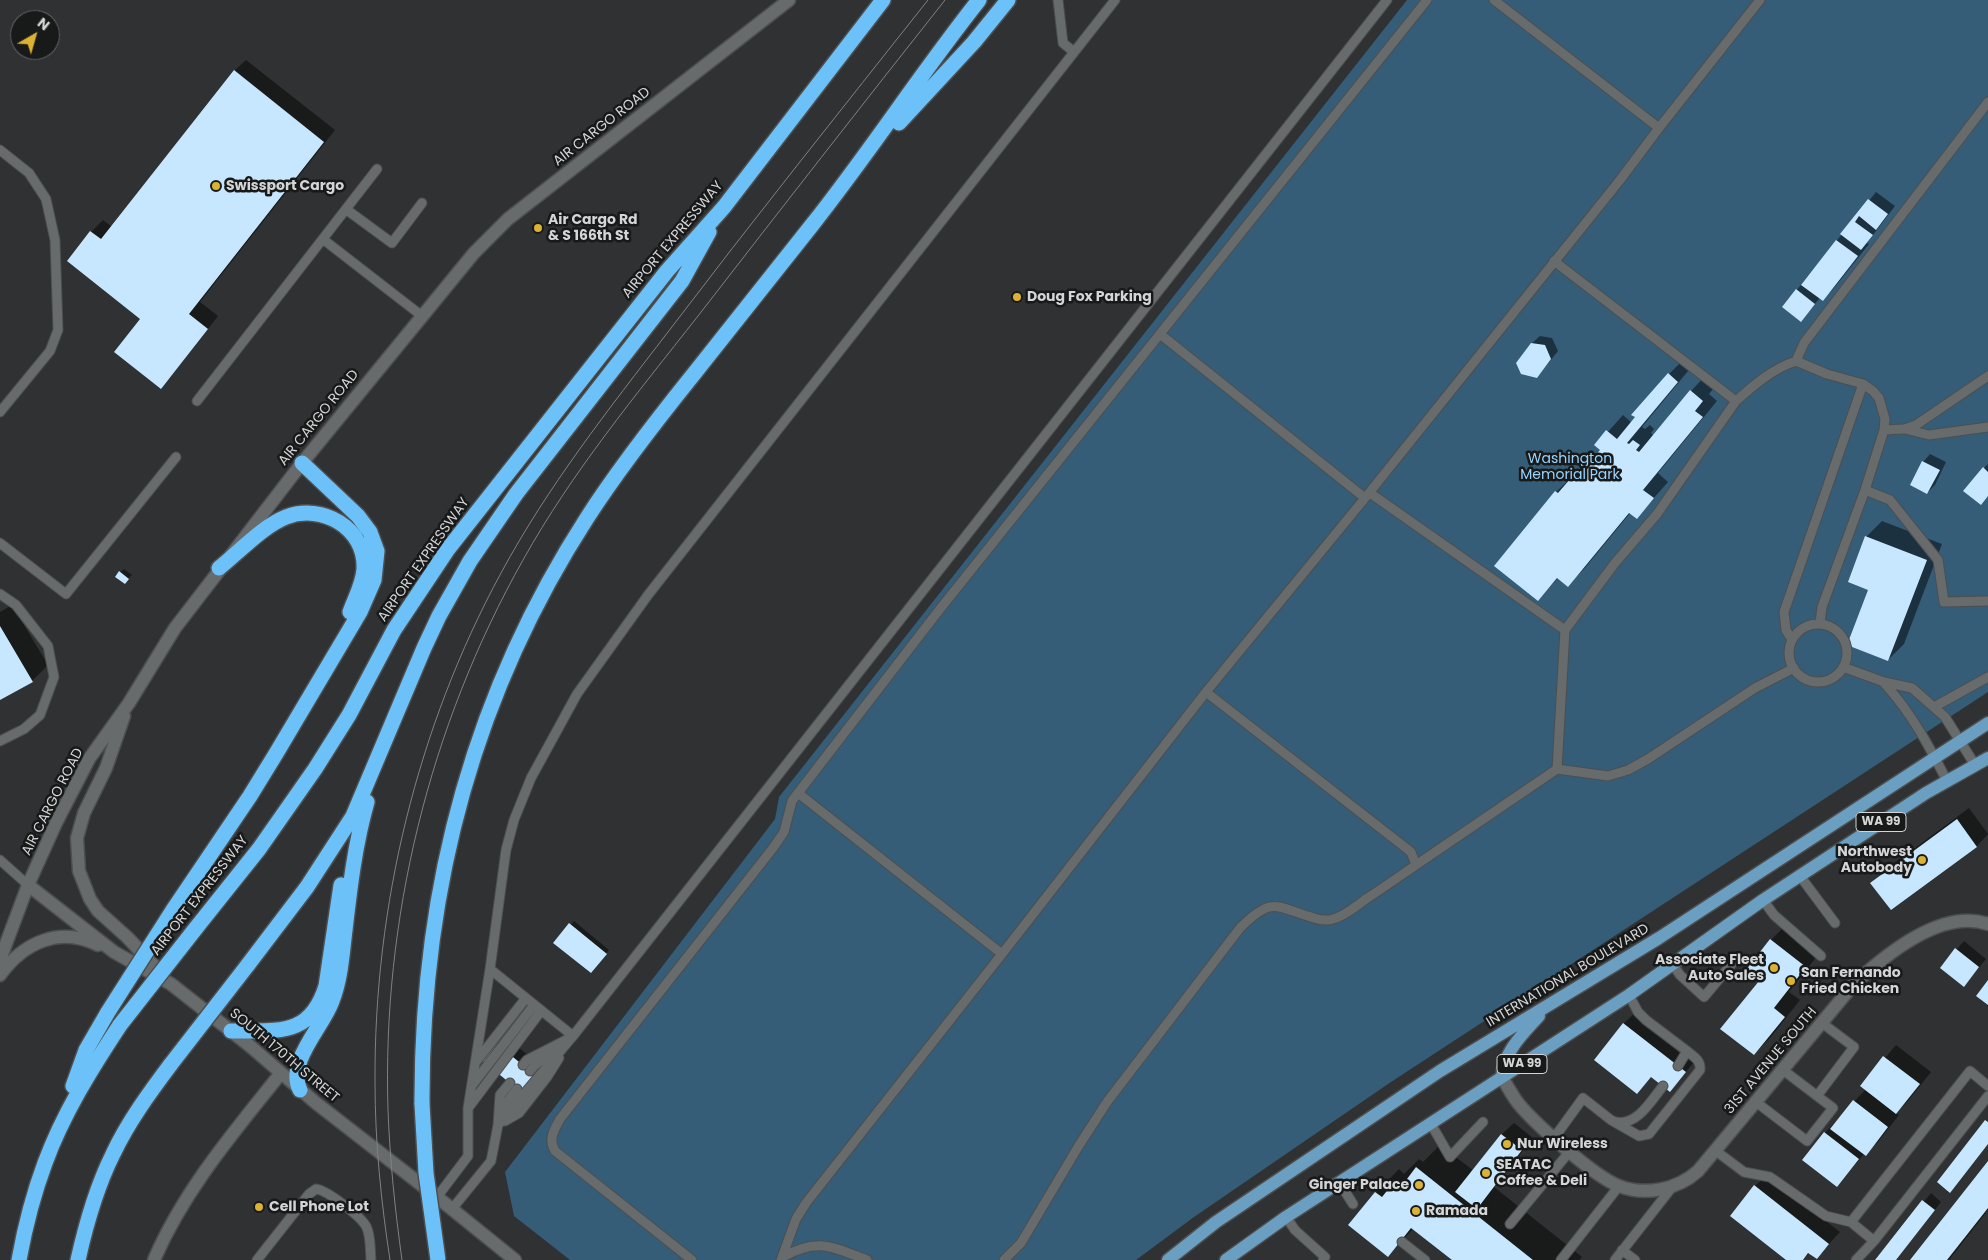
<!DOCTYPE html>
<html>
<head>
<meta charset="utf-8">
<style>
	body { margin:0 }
	#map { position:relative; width:1988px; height:1260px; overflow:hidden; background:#2f3132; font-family:Poppins,sans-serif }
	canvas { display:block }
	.north { position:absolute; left:10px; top:10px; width:50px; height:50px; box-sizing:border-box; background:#181919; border:1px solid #636465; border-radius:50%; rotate:38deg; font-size:14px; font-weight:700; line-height:20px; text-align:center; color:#d4d5d6 }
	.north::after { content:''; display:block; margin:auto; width:18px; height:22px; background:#dcb233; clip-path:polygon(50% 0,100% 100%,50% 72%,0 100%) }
</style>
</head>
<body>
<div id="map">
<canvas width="1988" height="1260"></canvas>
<div class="north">N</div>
</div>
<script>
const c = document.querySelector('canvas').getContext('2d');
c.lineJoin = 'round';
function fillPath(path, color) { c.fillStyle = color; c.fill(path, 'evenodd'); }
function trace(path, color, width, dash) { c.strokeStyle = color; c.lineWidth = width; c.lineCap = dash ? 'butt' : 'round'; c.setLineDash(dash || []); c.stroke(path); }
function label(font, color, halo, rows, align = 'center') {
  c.font = font + ' Poppins,sans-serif'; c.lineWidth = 5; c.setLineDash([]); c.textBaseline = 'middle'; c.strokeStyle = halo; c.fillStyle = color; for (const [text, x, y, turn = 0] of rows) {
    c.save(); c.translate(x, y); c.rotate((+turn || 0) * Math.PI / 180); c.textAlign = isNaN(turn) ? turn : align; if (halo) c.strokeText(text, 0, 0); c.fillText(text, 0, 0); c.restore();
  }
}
const green = new Path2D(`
	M1407 0H1988V692L1391 1082 1194 1217 1136 1260H570L514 1216 505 1172 775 819 779 797Z`);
const shadow = new Path2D(`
	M246 60 335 130 200 302 218 316 172 375 161 387 142 318 68 261 91 232 103 220 112 227 234 71Z
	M1876 192 1895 206 1867 243 1869 244 1834 288 1823 300 1820 298 1800 321 1783 307Z
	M1540 336 1552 338 1558 351 1537 377 1532 343Z
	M1684 359 1693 365 1642 427 1645 429 1650 425 1654 429 1651 433 1654 436 1691 391 1706 375 1717 384 1709 394 1717 401 1658 473 1668 482 1637 517 1631 512 1584 569 1568 585 1559 577 1538 600 1556 492 1587 463 1589 464 1602 450 1596 445 1623 415 1632 423 1669 374Z
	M1930 454 1946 462 1935 485 1927 493 1923 462Z
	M1988 464V496L1984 468Z
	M1882 521 1942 544 1904 644 1888 660 1870 589 1866 537Z
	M124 569 132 575 128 579 120 572Z
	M12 605 48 665 32 681 0 699V612Z
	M1969 808 1988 834 1977 846 1891 909 1872 883 1884 871Z
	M574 921 609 950 594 968 555 943Z
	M1787 924 1821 951 1789 992 1800 1000 1770 1038 1754 1054 1760 980 1747 970 1771 940Z
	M1964 941 1986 959 1964 985 1941 968Z
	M1636 1012 1696 1060 1670 1090 1652 1076 1637 1092 1596 1059 1624 1023Z
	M502 1034 541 1066 520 1090 481 1058Z
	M1896 1045 1931 1072 1908 1101 1896 1113 1899 1115 1877 1143 1864 1154 1837 1186 1804 1160 1825 1133 1866 1089 1862 1085Z
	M1514 1123 1533 1138 1494 1187 1582 1257 1579 1260H1454L1414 1228 1388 1255 1376 1193 1399 1169 1404 1174 1419 1159 1423 1162 1440 1145 1474 1171 1502 1134Z
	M1988 1163V1210L1949 1260H1912Z
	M1767 1175 1840 1232 1816 1258 1810 1252 1803 1260H1788L1755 1186Z
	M1931 1193 1941 1202 1896 1260H1877Z`);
const building = new Path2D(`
	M234 70 324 142 189 314 208 329 161 389 114 352 140 319 67 261 90 231 101 239Z
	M1868 199 1888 214 1876 230 1859 216 1855 222 1873 235 1861 250 1840 234Z
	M1836 240 1858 256 1823 301 1801 285Z
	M1796 289 1815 304 1801 322 1782 307Z
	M1531 343 1545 345 1551 359 1537 378 1521 374 1516 363Z
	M1668 373 1678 382 1627 443 1629 444 1633 440 1640 445 1636 450 1639 452 1690 390 1703 401 1695 411 1703 417 1643 490 1654 498 1637 519 1629 513 1568 587 1557 578 1538 601 1494 566 1555 491 1558 493 1571 478 1574 481 1600 450 1594 445 1606 430 1617 439 1635 417 1631 415Z
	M1922 461 1940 470 1927 494 1910 485Z
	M1983 467 1988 472V496L1981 505 1963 491Z
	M1865 536 1927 560 1888 661 1847 645 1868 590 1848 582Z
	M119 571 129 579 125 584 115 577Z
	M0 626 33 682 0 700Z
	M1957 819 1977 847 1891 910 1870 883Z
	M569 923 607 954 591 973 553 943Z
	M1770 939 1806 967 1774 1008 1785 1017 1754 1055 1720 1029 1759 981 1746 970Z
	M1955 948 1979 967 1964 987 1940 968Z
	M1988 980V1005L1976 996Z
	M1623 1023 1686 1072 1670 1092 1651 1077 1637 1094 1594 1060Z
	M493 1041 534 1074 521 1092 479 1058Z
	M1883 1056 1920 1084 1896 1114 1860 1086Z
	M1853 1100 1888 1127 1866 1156 1830 1129Z
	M1985 1120 1988 1122V1144L1950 1193 1937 1182Z
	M1824 1132 1859 1159 1837 1187 1802 1160Z
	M1501 1134 1522 1150 1477 1209 1455 1192Z
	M1988 1161V1208L1947 1260H1910Z
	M1416 1167 1533 1260H1452L1411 1228 1388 1257 1348 1225 1375 1192 1382 1197 1394 1182 1401 1187Z
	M1754 1185 1829 1244 1817 1259 1808 1253 1803 1260H1786L1730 1216Z
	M1922 1200 1935 1210 1896 1260H1875Z`);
const service = new Path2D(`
	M1058 0 1063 43 1074 52
	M1659 128 1760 0
	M0 150 29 173 46 199 55 240 58 330 50 351 0 412
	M347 210 392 243 422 203
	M324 240 422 316
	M1554 261 1736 401C1754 385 1772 369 1796 361L1804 343 1988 102
	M1796 361 1827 374 1863 384 1873 391 1879 398 1885 419 1884 430 1865 490 1822 607 1820 623
	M197 401 377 169
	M1905 429 1929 435 1988 427
	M1884 430 1904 429 1916 425 1988 376
	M1865 490 1890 500 1938 560 1944 602 1988 601
	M1370 493 1565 630 1615 563 1657 514 1736 401
	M1365 498 1620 180 1659 128 1494 0
	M0 543 66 594 176 457
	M0 594 16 605 48 646 54 677 40 715 24 729 0 741
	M1789 653a29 29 0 1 1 58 0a29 29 0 1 1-58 0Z
	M1792 640 1786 630 1784 612 1863 384
	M1843 667 1884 682 1912 688 1945 717 1975 765
	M1884 683C1911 712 1929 746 1947 781
	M1206 692 1411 852 1416 865 1557 769 1565 630
	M1934 707 1988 677
	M1557 769 1608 776 1628 770 1648 759 1755 688 1794 668
	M0 860 28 885
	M1800 876 1835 923
	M1763 900 1774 915 1821 956
	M1002 954 1206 692 1365 498 1160 334
	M1673 965 1680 975 1704 997 1735 960
	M1629 995 1638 1012 1646 1020 1687 1051 1678 1066
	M573 1036 490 969 506 850 514 820 531 778 577 694 648 595 1115 0
	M475 1063 526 998
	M523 1065 527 1060 568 1039
	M530 1071 534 1066 552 1051
	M473 1084 534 1005
	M1817 1096 1854 1047 1822 1023
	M1756 1102 1807 1141 1833 1108 1783 1070
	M469 1107 541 1011
	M501 1116 506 1103 517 1089
	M505 1121 519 1113 547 1077 559 1058
	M1616 1122C1637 1126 1651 1101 1663 1086
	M1431 1124 1450 1157 1483 1122
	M498 1125 573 1036 1387 0
	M1554 1138 1583 1098 1611 1120 1639 1136 1649 1134 1700 1070C1701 1060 1694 1057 1687 1051
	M1716 1151 1744 1172 1770 1177 1826 1216 1851 1222 1874 1241
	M1339 1182 1353 1204
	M437 1197 468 1156V1108L490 969
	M452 1209 491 1161 498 1125 500 1095 510 1083
	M1286 1217 1295 1230 1325 1257 1323 1260
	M1851 1222 1970 1071 1988 1086
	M1510 1224 1570 1151
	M1402 1242 1425 1260
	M1622 1250 1635 1260
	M783 1257C818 1237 832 1247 867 1260
	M257 1260 309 1194 316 1189C327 1190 360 1216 366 1226 371 1235 370 1249 371 1260
	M692 1260 555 1151C548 1139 554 1130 560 1119L773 848 784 832 792 801 798 793 940 609 1427 0
	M781 1260 796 1219 806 1203 1002 954 798 793
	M1004 1260 1021 1243 1078 1147 1107 1102 1240 928C1273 895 1275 907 1314 918 1320 920 1327 921 1333 919 1345 916 1356 906 1366 899 1383 888 1400 876 1416 865
	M1561 1260 1619 1186
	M1615 1260 1673 1186
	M1856 1260 1874 1241 1988 1096`);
const minor = new Path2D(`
	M1502 1077C1507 1086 1512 1095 1518 1103 1535 1124 1595 1177 1619 1186 1645 1196 1677 1190 1698 1171L1854 984C1885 955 1942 908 1988 924
	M154 1260C184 1190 234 1132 281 1073`);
const tertiary = new Path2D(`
	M124 716 106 768 84 813 77 838 79 871 90 899 98 911 127 937 163 975
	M28 885 114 952 171 984 250 1046 316 1103 437 1197 515 1260
	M0 960 28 885 56 823 89 759 129 703 175 628 302 463 474 253 508 219 789 0
	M0 975C24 942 60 926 98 945`);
const primary = new Path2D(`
	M1502 1077C1504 1051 1522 1035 1539 1016
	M1168 1260 1216 1222 1440 1071 1659 938 1988 723
	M1226 1260 1286 1217 1629 995 1763 900 1926 793 1988 758`);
const motorway = new Path2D(`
	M899 123 974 42 1008 0
	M219 568C239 552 263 526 286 517 322 503 366 528 364 569 363 584 355 598 350 612
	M173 910 250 796 277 752 360 612 374 580 377 551 370 532 358 516 302 463
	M196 928 259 849 315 769 349 715 394 630 448 549 667 271 724 207 883 0
	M247 966 307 887 353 816 424 648 439 616 470 561 516 494 682 281 709 232
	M231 1031C277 1030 310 1038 326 986L341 885
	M73 1086 86 1050 108 1012
	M300 1090C286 1062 323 1027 332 1001 341 978 342 954 345 930 350 887 355 844 367 802
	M422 1104C421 894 472 696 587 518 619 468 656 421 693 375 733 325 772 275 812 225 870 152 921 73 979 0
	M19 1260C25 1227 33 1195 45 1163 63 1114 91 1069 120 1025
	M78 1260C86 1224 96 1188 113 1154 128 1122 150 1092 171 1064`);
const tram = new Path2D(`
	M390 1260C381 1201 375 1142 375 1082 374 906 417 728 501 573 548 486 608 410 668 332 753 220 841 110 928 0
	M402 1260C395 1210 390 1161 388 1110 382 920 429 727 523 560 572 472 636 395 698 316 780 210 862 105 945 0`);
const motorwayBridge = new Path2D(`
	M108 1012 173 910
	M120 1025 196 928
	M171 1064 247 966
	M422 1104 426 1173 438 1260`);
const markers = [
	[216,186,5,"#dcb233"],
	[538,228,5,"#dcb233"],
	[1017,297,5,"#dcb233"],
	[1922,860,5,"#dcb233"],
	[1774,968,5,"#dcb233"],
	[1791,981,5,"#dcb233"],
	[1507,1144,5,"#dcb233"],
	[1486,1173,5,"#dcb233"],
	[1419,1185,5,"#dcb233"],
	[259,1207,5,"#dcb233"],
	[1416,1211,5,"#dcb233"]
];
const shields = [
	[1881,822,50],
	[1522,1064,50]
];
const shieldNames = [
	["WA 99",1881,822],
	["WA 99",1522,1064]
];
const streetNames = [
	["AIR CARGO ROAD",602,127,-38],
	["AIRPORT EXPRESSWAY",673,240,-50],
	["AIR CARGO ROAD",319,418,-51],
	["AIRPORT EXPRESSWAY",424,560,-55],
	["AIR CARGO ROAD",53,802,-63],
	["AIRPORT EXPRESSWAY",200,896,-52],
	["INTERNATIONAL BOULEVARD",1568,976,-31],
	["SOUTH 170TH STREET",284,1056,40],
	["31ST AVENUE SOUTH",1771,1061,-50]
];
const poiNames = [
	["Swissport Cargo",226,186],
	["Air Cargo Rd",548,220],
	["& S 166th St",548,236],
	["Doug Fox Parking",1027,297],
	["Northwest",1912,852,"right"],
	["Autobody",1912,868,"right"],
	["Associate Fleet",1764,960,"right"],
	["Auto Sales",1764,976,"right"],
	["San Fernando",1801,973],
	["Fried Chicken",1801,989],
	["Nur Wireless",1517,1144],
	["SEATAC",1496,1165],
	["Coffee & Deli",1496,1181],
	["Ginger Palace",1409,1185,"right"],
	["Cell Phone Lot",269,1207],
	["Ramada",1426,1211]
];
const parkNames = [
	["Washington",1570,459],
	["Memorial Park",1570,475]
];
fillPath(green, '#365d77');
fillPath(shadow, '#0007');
fillPath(building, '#c6e7ff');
trace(service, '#4c4e4f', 11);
trace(minor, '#4c4e4f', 15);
trace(tertiary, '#4c4e4f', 15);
trace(primary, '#4c4e4f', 15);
trace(motorway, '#4c4e4f', 18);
trace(service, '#686b6c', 9);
trace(minor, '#686b6c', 12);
trace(tertiary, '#686b6c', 12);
trace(primary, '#6b9fc1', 12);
trace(motorway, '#6dc1f9', 15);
trace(tram, '#818283', 1);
trace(motorwayBridge, '#4c4e4f', 18, []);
trace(motorwayBridge, '#6dc1f9', 15);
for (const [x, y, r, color] of markers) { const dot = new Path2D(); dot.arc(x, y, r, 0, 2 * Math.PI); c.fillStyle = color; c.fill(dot); trace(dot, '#181919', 2); }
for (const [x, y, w] of shields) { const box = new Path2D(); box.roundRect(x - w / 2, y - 9.5, w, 19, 4); c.fillStyle = '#181919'; c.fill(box); trace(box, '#d4d5d6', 1); }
label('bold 12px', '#d4d5d6', null, shieldNames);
label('14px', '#d4d5d6', '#181919', streetNames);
label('bold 14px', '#d4d5d6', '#181919', poiNames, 'left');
label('14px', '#96d4ff', '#181919', parkNames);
</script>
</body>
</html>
